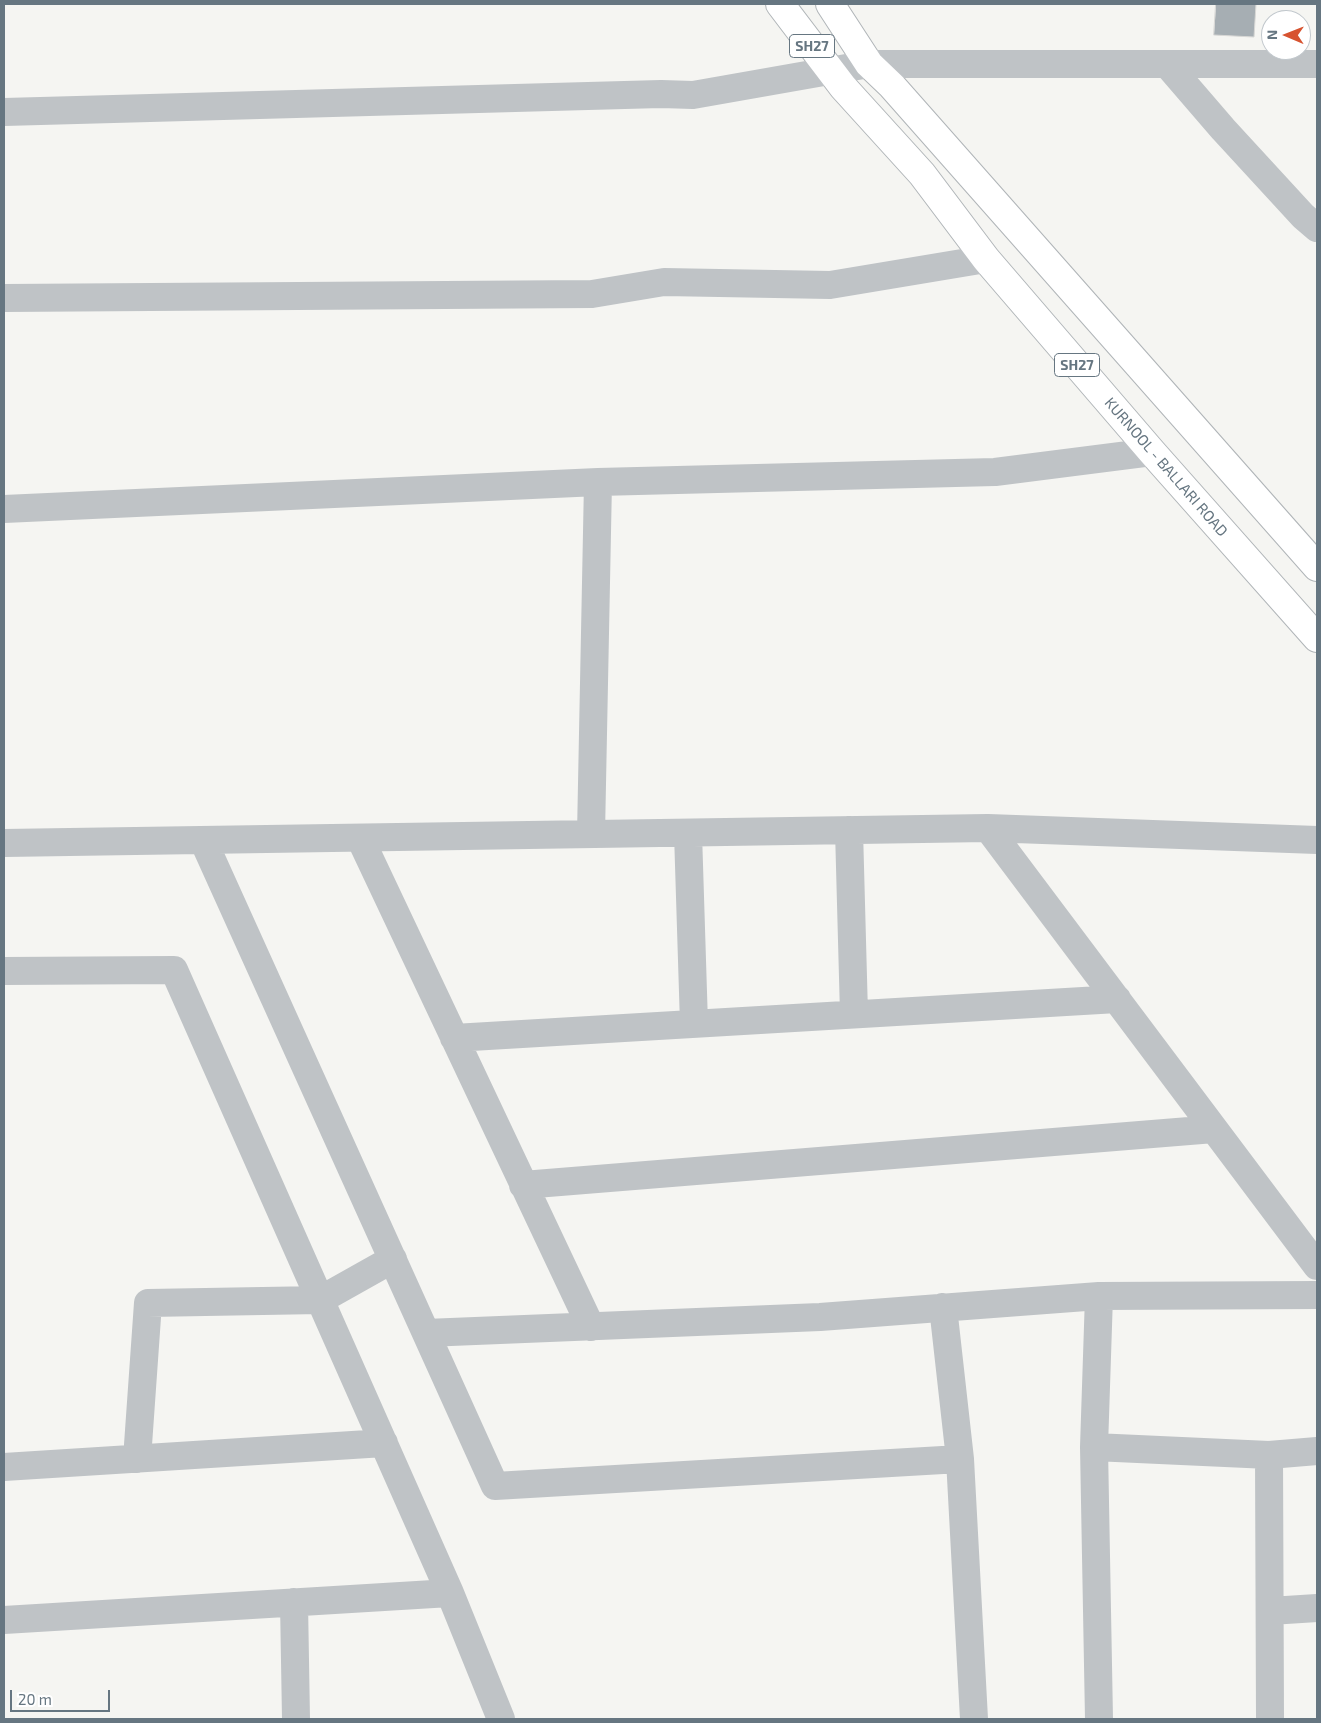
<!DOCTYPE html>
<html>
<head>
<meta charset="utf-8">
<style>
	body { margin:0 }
	#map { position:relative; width:1321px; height:1723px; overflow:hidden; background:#f5f5f2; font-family:"Exo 2",sans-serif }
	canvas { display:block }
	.frame { position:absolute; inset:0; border:5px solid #667681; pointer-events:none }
	.north { position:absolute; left:1261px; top:10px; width:50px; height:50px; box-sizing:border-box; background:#fff; border:1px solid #c2c8cd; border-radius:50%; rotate:271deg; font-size:14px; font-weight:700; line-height:20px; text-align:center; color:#667681 }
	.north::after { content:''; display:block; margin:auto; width:18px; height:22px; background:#d75330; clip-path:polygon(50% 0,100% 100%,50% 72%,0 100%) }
	.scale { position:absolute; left:10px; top:1690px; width:100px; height:22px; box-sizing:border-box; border:2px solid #667681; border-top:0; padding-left:6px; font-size:15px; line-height:18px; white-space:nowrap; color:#667681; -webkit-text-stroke:4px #fff; paint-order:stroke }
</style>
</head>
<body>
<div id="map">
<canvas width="1321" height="1723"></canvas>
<div class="frame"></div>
<div class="north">N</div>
<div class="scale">20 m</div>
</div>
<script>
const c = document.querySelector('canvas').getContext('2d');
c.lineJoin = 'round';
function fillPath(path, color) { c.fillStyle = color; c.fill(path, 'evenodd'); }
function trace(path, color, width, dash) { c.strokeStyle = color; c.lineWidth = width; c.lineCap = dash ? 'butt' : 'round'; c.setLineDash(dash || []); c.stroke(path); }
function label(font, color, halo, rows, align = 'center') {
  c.font = font + ' "Exo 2",sans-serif'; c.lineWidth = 5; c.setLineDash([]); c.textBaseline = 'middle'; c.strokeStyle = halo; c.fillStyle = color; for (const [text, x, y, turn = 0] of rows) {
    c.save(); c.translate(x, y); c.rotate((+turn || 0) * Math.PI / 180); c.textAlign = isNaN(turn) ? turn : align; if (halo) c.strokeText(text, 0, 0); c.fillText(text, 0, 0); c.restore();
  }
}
const building = new Path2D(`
	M1216 4H1256L1254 37 1214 35Z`);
const minor = new Path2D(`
	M1167 64 1223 129 1303 216 1317 228
	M4 112 661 94 693 95 869 64H1317
	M4 298 592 294 664 282 830 285 986 259
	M4 509 598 482 995 472 1152 452
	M988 828 1317 840
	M849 830 854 1014
	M688 833 694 1024
	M591 834 598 482
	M360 838 591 1327
	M203 840 495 1486 960 1459 974 1719
	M4 843 988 828 1317 1266
	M4 971 174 970 450 1593 501 1719
	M454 1038 1117 999
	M523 1185 1214 1129
	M1099 1296 1317 1295
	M943 1307 960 1459
	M426 1333 820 1317 1099 1296 1094 1447
	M1269 1455 1317 1451
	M137 1459 148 1303 320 1300 393 1259
	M4 1467 384 1443
	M294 1602 296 1719
	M1270 1611 1317 1608
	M4 1620 450 1593
	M1099 1719 1094 1447 1269 1455 1270 1719`);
const primary = new Path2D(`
	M780 4 843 87 922 174 986 259 1152 452 1317 638
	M830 4 869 64 892 86 1317 567`);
const shields = [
	[812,46,45],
	[1077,365,45]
];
const shieldNames = [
	["SH27",812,46],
	["SH27",1077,365]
];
const streetNames = [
	["KURNOOL - BALLARI ROAD",1166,467,49]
];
fillPath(building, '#a6aeb3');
trace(building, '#d7d7d5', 1);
trace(primary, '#b0b5b8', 30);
trace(minor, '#bfc3c6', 28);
trace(primary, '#fff', 28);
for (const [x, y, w] of shields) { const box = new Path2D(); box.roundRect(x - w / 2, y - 11.5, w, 23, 4); c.fillStyle = '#fff'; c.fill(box); trace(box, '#667681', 1); }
label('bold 14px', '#667681', null, shieldNames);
label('15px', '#667681', '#fff', streetNames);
</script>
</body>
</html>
